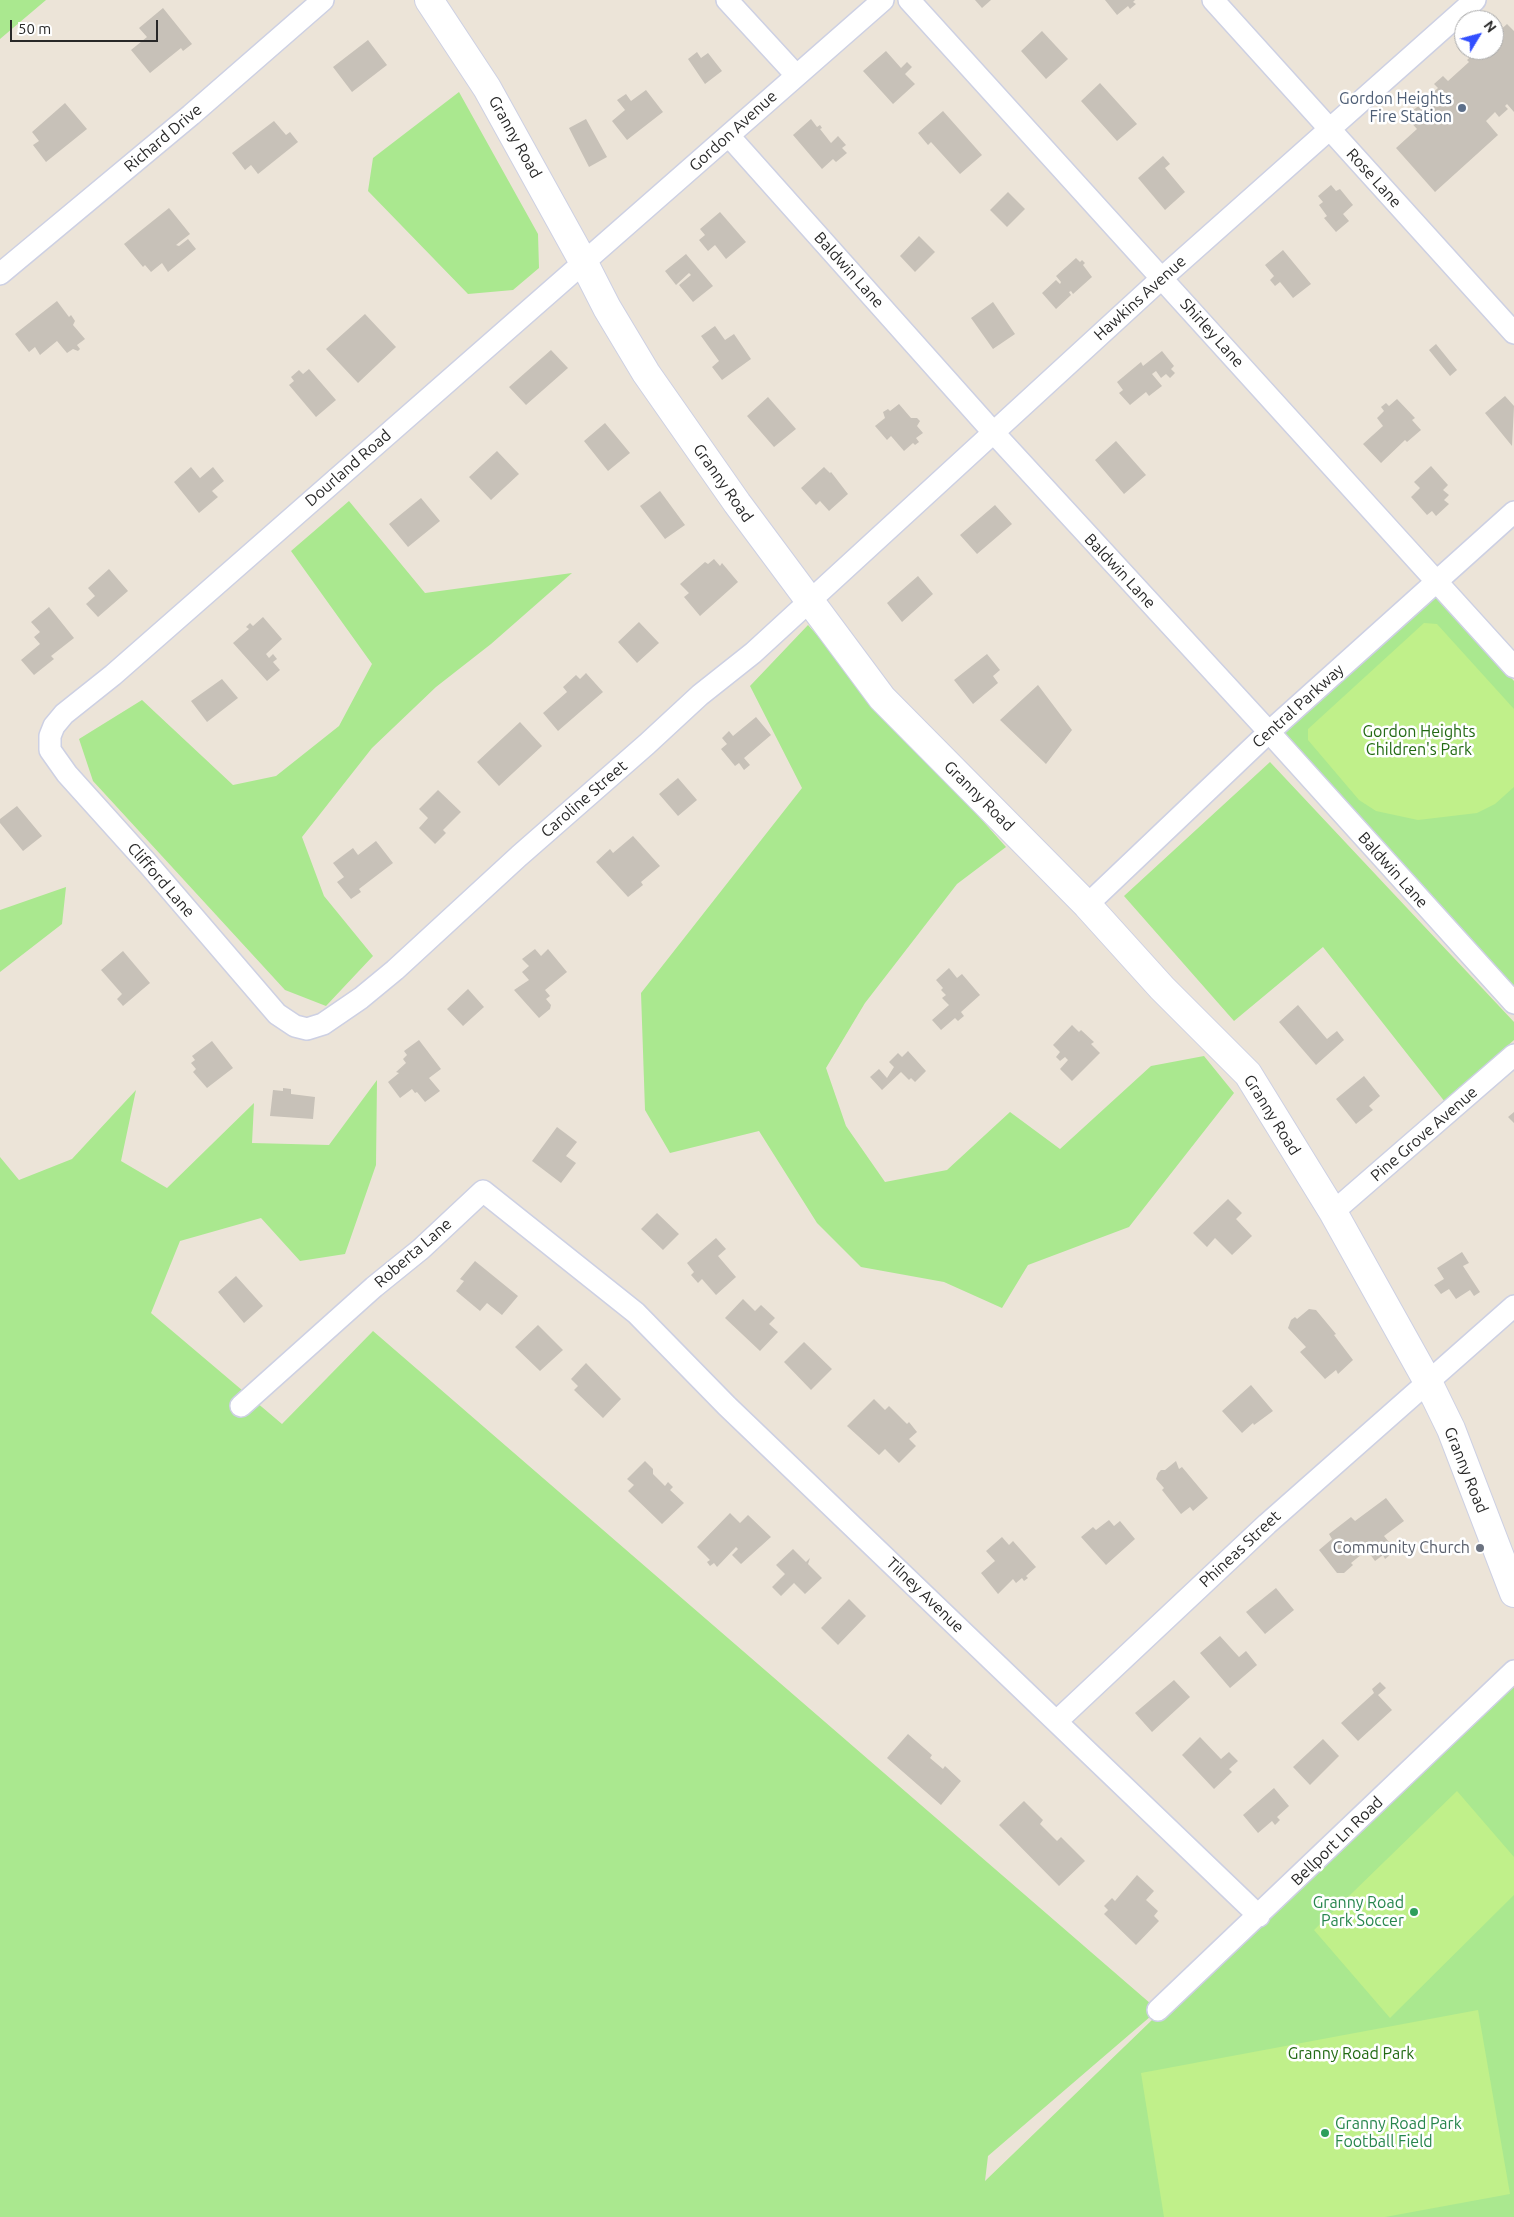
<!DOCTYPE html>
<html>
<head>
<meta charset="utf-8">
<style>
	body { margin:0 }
	#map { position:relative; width:1514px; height:2217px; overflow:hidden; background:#ece4d8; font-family:Ubuntu,sans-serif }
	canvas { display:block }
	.north { position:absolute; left:1454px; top:10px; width:50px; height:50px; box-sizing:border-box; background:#fff; border:1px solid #a9a9a9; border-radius:50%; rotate:53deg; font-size:14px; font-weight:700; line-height:20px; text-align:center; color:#282828 }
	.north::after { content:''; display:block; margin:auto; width:18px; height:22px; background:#324fff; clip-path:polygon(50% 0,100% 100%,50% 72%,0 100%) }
	.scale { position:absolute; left:10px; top:20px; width:148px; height:22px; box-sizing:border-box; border:2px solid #282828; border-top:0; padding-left:6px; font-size:15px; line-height:18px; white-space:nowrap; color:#282828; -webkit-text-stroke:4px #fff; paint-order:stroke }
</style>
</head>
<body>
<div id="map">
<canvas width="1514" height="2217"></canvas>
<div class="north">N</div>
<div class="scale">50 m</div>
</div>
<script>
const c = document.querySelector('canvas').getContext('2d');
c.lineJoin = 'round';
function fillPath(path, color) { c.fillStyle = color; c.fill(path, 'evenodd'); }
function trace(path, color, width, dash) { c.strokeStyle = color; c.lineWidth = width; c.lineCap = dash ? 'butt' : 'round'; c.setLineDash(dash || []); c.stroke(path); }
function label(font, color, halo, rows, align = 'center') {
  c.font = font + ' Ubuntu,sans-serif'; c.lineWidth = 5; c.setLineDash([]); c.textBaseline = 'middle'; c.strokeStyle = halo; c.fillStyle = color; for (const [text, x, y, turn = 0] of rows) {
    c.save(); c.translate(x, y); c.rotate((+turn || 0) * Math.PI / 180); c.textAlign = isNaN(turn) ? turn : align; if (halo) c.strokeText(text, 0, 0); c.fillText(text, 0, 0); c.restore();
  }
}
const green = new Path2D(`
	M0 0H46L0 39Z
	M459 92 538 234 539 268 513 290 468 294 368 191 373 158Z
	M349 501 425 593 572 573 491 644 436 687 372 748 302 837 324 896 373 956 326 1006 285 990 93 781 79 739 142 700 233 785 276 776 339 726 372 664 291 551Z
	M1437 594 1514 681V990L1283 732Z
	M808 625 1006 847 957 884 865 1003 826 1068 846 1126 885 1182 947 1170 1010 1112 1060 1149 1151 1066 1204 1056 1234 1093 1129 1227 1028 1265 1002 1308 944 1282 861 1267 817 1223 759 1131 670 1153 645 1110 641 993 802 788 750 686Z
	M1270 762 1514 1022V1040L1445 1102 1323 947 1234 1021 1124 896Z
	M66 887 62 924 0 972V910Z
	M377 1080 376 1165 345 1254 300 1261 261 1218 180 1241 151 1313 282 1424 373 1331 1158 2010 988 2156 985 2181 1514 1671V2217H0V1157L19 1180 72 1159 136 1090 121 1161 167 1188 254 1103 252 1143 329 1145Z`);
const pitch = new Path2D(`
	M1424 623 1437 624 1514 709V787L1495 804 1477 813 1418 820 1376 811 1359 800 1308 740V729Z
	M1457 1791 1514 1857V1895L1390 2018 1314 1930Z
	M1478 2010 1510 2194 1385 2217H1164L1141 2073Z`);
const building = new Path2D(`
	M975 0H991L982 8Z
	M1105 0H1135L1133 2 1136 4 1130 9 1128 6 1117 15Z
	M163 8 192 44 183 51 181 48 150 73 131 50 147 37 139 28Z
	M1507 24 1514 31V112L1507 104 1505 106 1508 109 1499 117 1495 112 1486 121 1498 135 1435 192 1396 148 1417 129 1406 117 1438 88 1434 84 1443 76 1448 81 1469 62 1467 60 1478 50H1494V36Z
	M1042 31 1068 59 1046 79 1021 51Z
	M368 40 387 65 352 92 333 67Z
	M886 51 901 68 907 62 912 67 905 74 915 84 893 104 863 71Z
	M697 52 701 58 708 53 722 71 705 84 688 59Z
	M1100 83 1137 124 1117 141 1081 101Z
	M646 90 663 112 627 140 612 121 625 110 617 100 626 94 631 101Z
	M65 103 87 129 46 162 33 145 39 141 32 132Z
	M943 111 982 155 960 174 931 142 928 145 918 133Z
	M586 119 607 157 589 167 569 128Z
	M811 119 817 127 820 125 822 128 820 129 831 143 838 136 846 145 842 148 847 153 836 162 833 159 822 169 793 135Z
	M274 121 286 135 290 132 298 142 258 174 251 165 245 170 232 153Z
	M1163 156 1170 164 1165 168 1185 192 1165 210 1138 178Z
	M1331 185 1336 191 1340 189 1353 205 1343 214 1349 221 1336 232 1324 218 1327 216 1319 205 1323 202 1318 196Z
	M1008 192 1025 209 1007 227 990 210Z
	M169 208 190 234 176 245 179 246 188 239 196 249 168 272 162 263 151 272 145 265 143 267 124 244Z
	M720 212 746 242 726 259 715 245 708 251 699 240 705 235 700 229Z
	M919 236 935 252 915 272 900 256Z
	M1283 250 1311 284 1293 298 1280 282 1275 286 1270 280 1274 276 1265 265Z
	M686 254 713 286 693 302 679 285 691 275 689 273 676 285 665 271Z
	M1076 258 1080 262 1082 260 1085 263 1083 265 1092 277 1073 294 1071 291 1069 292 1071 295 1056 309 1042 293 1056 280 1060 284 1061 282 1056 276Z
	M57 301 69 317 71 315 75 321 73 325 85 339 77 345 80 349 78 351 73 349 67 353 57 341 40 355 35 347 29 352 15 334Z
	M993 302 1015 334 993 349 971 318Z
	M365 314 396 347 358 383 326 349Z
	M715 326 725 340 734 334 751 359 722 380 712 367 719 361 701 336Z
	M1436 344 1457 370 1450 376 1429 350Z
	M551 350 568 368 526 405 509 387Z
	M1162 351 1174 366 1171 369 1175 373 1170 378 1166 374 1161 378 1156 371 1152 374 1162 386 1149 396 1146 392 1130 405 1119 393 1123 390 1117 382 1141 362 1143 366Z
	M309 369 336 400 316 417 289 385 294 381 291 377 299 370 303 374Z
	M1505 396 1514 406 1512 446 1485 413Z
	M768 397 796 429 774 447 747 416Z
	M1397 399 1415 418 1412 420 1421 430 1407 442 1405 440 1381 463 1363 444 1383 426 1377 418 1384 411 1381 407 1386 403 1389 406Z
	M899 404 911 418H917L920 421 917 426 923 433 916 438 919 442 915 445 913 443 904 451 891 436 887 440 875 426 885 418 883 412 888 409 890 411Z
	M605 423 630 453 608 471 584 441Z
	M1116 441 1146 475 1124 494 1095 460Z
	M497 451 519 474 491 500 469 477Z
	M1431 466 1448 485 1443 490 1449 495 1444 500 1449 504 1436 516 1432 511 1427 515 1411 497 1420 488 1414 482Z
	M191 467 200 478 213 467 224 481 212 491 218 497 199 513 174 482Z
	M824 467 830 473 831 472 848 494 829 511 820 501 816 505 801 488Z
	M660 491 685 525 665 539 640 506Z
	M421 498 440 521 408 547 389 524Z
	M995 505 1012 524 977 554 960 535Z
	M714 559 720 566 722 563 738 582 700 616 684 597 689 593 680 584 705 562 708 564Z
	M109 569 128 591 98 617 86 604 95 596 88 588Z
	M918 576 933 594 902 622 887 603Z
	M49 607 74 638 51 656 54 659 34 675 21 660 40 644 34 637 40 632 31 622Z
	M263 617 282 639 266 654 269 658 273 654 277 659 273 662 280 670 267 681 233 643 249 629 246 627 250 623 253 626Z
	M639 622 659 643 637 663 618 642Z
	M987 654 1000 670 993 676 998 683 973 704 954 680Z
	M586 673 603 692 558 731 543 713 567 692 563 687 576 675 580 679Z
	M222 679 238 698 207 722 191 701Z
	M1038 685 1072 730 1046 764 1000 720Z
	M756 717 771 735 744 758 750 765 744 770 739 763 735 766 721 749 727 744 722 738 729 731 733 736Z
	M520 722 542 746 499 786 477 762Z
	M678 778 697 800 678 816 659 794Z
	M438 790 461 812 443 830 446 833 435 844 419 828 428 818 419 809Z
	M17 806 42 836 23 851 0 823V819Z
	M633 836 660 866 641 882 643 885 628 897 596 862 610 849 613 853Z
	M376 841 393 863 359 889 361 892 351 899 337 882 344 877 333 863 353 848 358 855Z
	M535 949 541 956 548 949 567 972 545 990 550 996 546 999 551 1005 550 1009 539 1018 514 990 529 980 522 972 529 966 522 959Z
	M123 951 150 983 123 1006 117 999 122 994 101 970Z
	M949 968 957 978 962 974 980 995 961 1012 964 1016 958 1021 955 1018 941 1030 932 1020 949 1005 942 998 946 995 941 990 943 988 936 980Z
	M468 989 484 1007 463 1026 447 1009Z
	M1298 1005 1327 1039 1337 1031 1344 1040 1316 1065 1279 1022Z
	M1072 1025 1079 1032 1081 1030 1094 1042 1091 1044 1100 1053 1072 1081 1060 1069 1068 1060 1065 1057 1060 1061 1056 1057 1060 1052 1053 1045Z
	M419 1040 441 1069 429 1078 440 1091 425 1102 417 1092 415 1093 412 1089 400 1098 388 1082 399 1073 396 1072 406 1063 403 1059 407 1055 404 1051Z
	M212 1041 233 1068 207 1088 193 1072 196 1069 191 1063 195 1060 192 1056Z
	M908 1051 926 1071 915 1082 911 1078 909 1080 901 1072 882 1090 870 1077 879 1069 887 1078 894 1067 889 1062 898 1053 902 1057Z
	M1364 1076 1380 1096 1369 1106 1373 1110 1356 1124 1336 1099Z
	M283 1088 291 1089V1094L315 1097 313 1119 270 1116 273 1090 283 1091Z
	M1514 1112V1123L1508 1117Z
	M557 1127 577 1142 566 1156 576 1163 561 1183 532 1161Z
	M1228 1199 1242 1213 1236 1219 1252 1236 1232 1255 1215 1238 1207 1247 1193 1233Z
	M657 1213 679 1234 663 1250 641 1229Z
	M716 1238 726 1249 718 1256 736 1277 716 1295 702 1279 698 1283 691 1275 694 1272 687 1263Z
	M1462 1252 1469 1263 1463 1266 1480 1292 1474 1296 1470 1290 1456 1299 1449 1289 1441 1294 1434 1285 1444 1279 1437 1268Z
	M475 1261 518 1296 502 1315 487 1303 480 1311 456 1291 464 1281 460 1279Z
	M236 1276 263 1306 244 1323 218 1292Z
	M743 1299 755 1311 761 1305 775 1318 769 1324 778 1332 760 1351 725 1318Z
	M1309 1309 1316 1310 1336 1334 1334 1335 1353 1360 1338 1374 1336 1370 1325 1379 1300 1352 1306 1347 1288 1328 1291 1320 1295 1317 1297 1319Z
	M538 1325 563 1350 540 1371 515 1347Z
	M804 1342 832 1369 811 1390 784 1362Z
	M586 1363 621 1399 603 1418 574 1390 578 1386 571 1379Z
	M1251 1385 1273 1411 1254 1425 1253 1423 1242 1433 1222 1411Z
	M874 1399 885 1410 889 1406 907 1424 909 1422 917 1432 909 1439 916 1446 899 1463 885 1449 879 1455 847 1426Z
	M645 1461 653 1469V1474L665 1486 668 1482 673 1487 670 1490 684 1503 662 1524 628 1491 634 1485 627 1479Z
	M1176 1461 1179 1469 1182 1467 1208 1498 1193 1511 1190 1507 1181 1514 1162 1490 1164 1488 1156 1479 1158 1473 1161 1470H1165Z
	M1386 1498 1404 1521 1384 1536 1389 1542 1387 1553 1390 1555 1385 1559 1383 1555 1375 1561 1367 1550 1351 1563 1353 1565 1344 1573H1337L1319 1550 1332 1539 1329 1534 1351 1517 1355 1521Z
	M730 1513 740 1523 748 1515 771 1537 741 1564 732 1555 738 1549 736 1547 717 1567 714 1563 710 1566 707 1562 710 1560 697 1547Z
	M1109 1520 1114 1526 1120 1521 1135 1539 1106 1565 1081 1537 1093 1527 1096 1530Z
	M1002 1537 1009 1545 1013 1541 1036 1567 1026 1576 1028 1578 1024 1581 1022 1578 1016 1583 1013 1579 998 1594 981 1573 995 1561 986 1551Z
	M793 1549 806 1562 810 1558 808 1564 822 1578 805 1594 794 1583 781 1596 772 1587 785 1574 776 1565Z
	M1276 1588 1294 1610 1265 1634 1246 1612Z
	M849 1599 866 1616 838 1645 821 1628Z
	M1220 1636 1239 1657 1246 1651 1257 1665 1230 1688 1200 1653Z
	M1174 1680 1190 1697 1152 1732 1135 1713Z
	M1380 1682 1386 1688 1378 1695 1392 1710 1358 1741 1341 1723 1374 1693 1372 1689Z
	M908 1734 932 1755 930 1758 943 1769 945 1766 961 1781 941 1805 887 1758Z
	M1200 1737 1221 1759 1229 1752 1238 1761 1229 1769 1232 1772 1214 1789 1182 1755Z
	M1323 1739 1339 1756 1310 1785 1293 1767Z
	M1274 1788 1289 1806 1277 1817 1280 1820 1275 1825 1272 1821 1258 1833 1243 1815Z
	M1024 1801 1043 1820 1040 1824 1057 1841 1061 1837 1085 1861 1059 1886 999 1825Z
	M1137 1875 1154 1891 1146 1900 1158 1911 1154 1916 1159 1921 1136 1945 1104 1914 1108 1910 1104 1906 1112 1898 1115 1901Z`);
const street = new Path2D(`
	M727 0 796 75
	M883 0 113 675 64 714 54 726 50 736V750L67 774 149 865 277 1014 295 1026 307 1029 323 1024 361 998 395 970 519 856 647 744 700 695 753 653 1162 278 1475 0
	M909 0 1514 667
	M1213 0 1514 333
	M729 136 993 432 1269 732 1514 1003
	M0 274 191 115 323 0
	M1087 905 1269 732 1514 512
	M1333 1212 1514 1055
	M241 1406 374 1287 421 1249 483 1191 636 1313 727 1406 1259 1916
	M1057 1721 1267 1524 1514 1306
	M1158 2010 1514 1671`);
const secondary = new Path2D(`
	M429 0 487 88 584 263 607 308 646 373 737 503 882 698 1087 905 1162 988 1248 1074 1333 1212 1428 1382 1451 1429 1514 1593`);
const markers = [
	[1462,108,5,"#5c6f8a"],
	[1480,1548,5,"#6b7280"],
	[1414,1912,5,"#2e9e5b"],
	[1325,2133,5,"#2e9e5b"]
];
const serviceNames = [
	["Gordon Heights",1452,99],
	["Fire Station",1452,117]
];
const streetNames = [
	["Gordon Avenue",733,131,-42],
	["Granny Road",515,137,61],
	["Richard Drive",163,138,-40],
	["Rose Lane",1374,178,48],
	["Baldwin Lane",849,270,48],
	["Hawkins Avenue",1140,298,-42],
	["Shirley Lane",1212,333,48],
	["Dourland Road",348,468,-41],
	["Granny Road",723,483,55],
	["Baldwin Lane",1120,571,47],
	["Central Parkway",1298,706,-42],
	["Granny Road",979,796,45],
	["Caroline Street",584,799,-41],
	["Baldwin Lane",1393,870,48],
	["Clifford Lane",161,880,49],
	["Granny Road",1272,1115,58],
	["Pine Grove Avenue",1424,1134,-41],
	["Roberta Lane",413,1253,-41],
	["Granny Road",1466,1470,68],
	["Phineas Street",1240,1549,-43],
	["Tilney Avenue",925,1595,44],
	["Bellport Ln Road",1337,1841,-44]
];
const parkNames = [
	["Gordon Heights",1419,732],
	["Children's Park",1419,750],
	["Granny Road Park",1351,2054]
];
const worshipNames = [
	["Community Church",1470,1548]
];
const leisureNames = [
	["Granny Road",1404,1903],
	["Park Soccer",1404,1921],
	["Granny Road Park",1335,2124,"left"],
	["Football Field",1335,2142,"left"]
];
fillPath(green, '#aae88f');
fillPath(pitch, '#c0f08a');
fillPath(building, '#c7c1b8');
trace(street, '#cdd0e3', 24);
trace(secondary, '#cdd0e3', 30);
trace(street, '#fff', 21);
trace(secondary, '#fff', 28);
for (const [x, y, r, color] of markers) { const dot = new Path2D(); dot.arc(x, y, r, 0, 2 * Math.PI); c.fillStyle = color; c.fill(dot); trace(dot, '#fff', 2); }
label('16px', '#4e5e75', '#fff', serviceNames, 'right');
label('16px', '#282828', '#fff', streetNames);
label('16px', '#226a13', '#fff', parkNames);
label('16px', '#5b616d', '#fff', worshipNames, 'right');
label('16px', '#27864d', '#fff', leisureNames, 'right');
</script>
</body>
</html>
